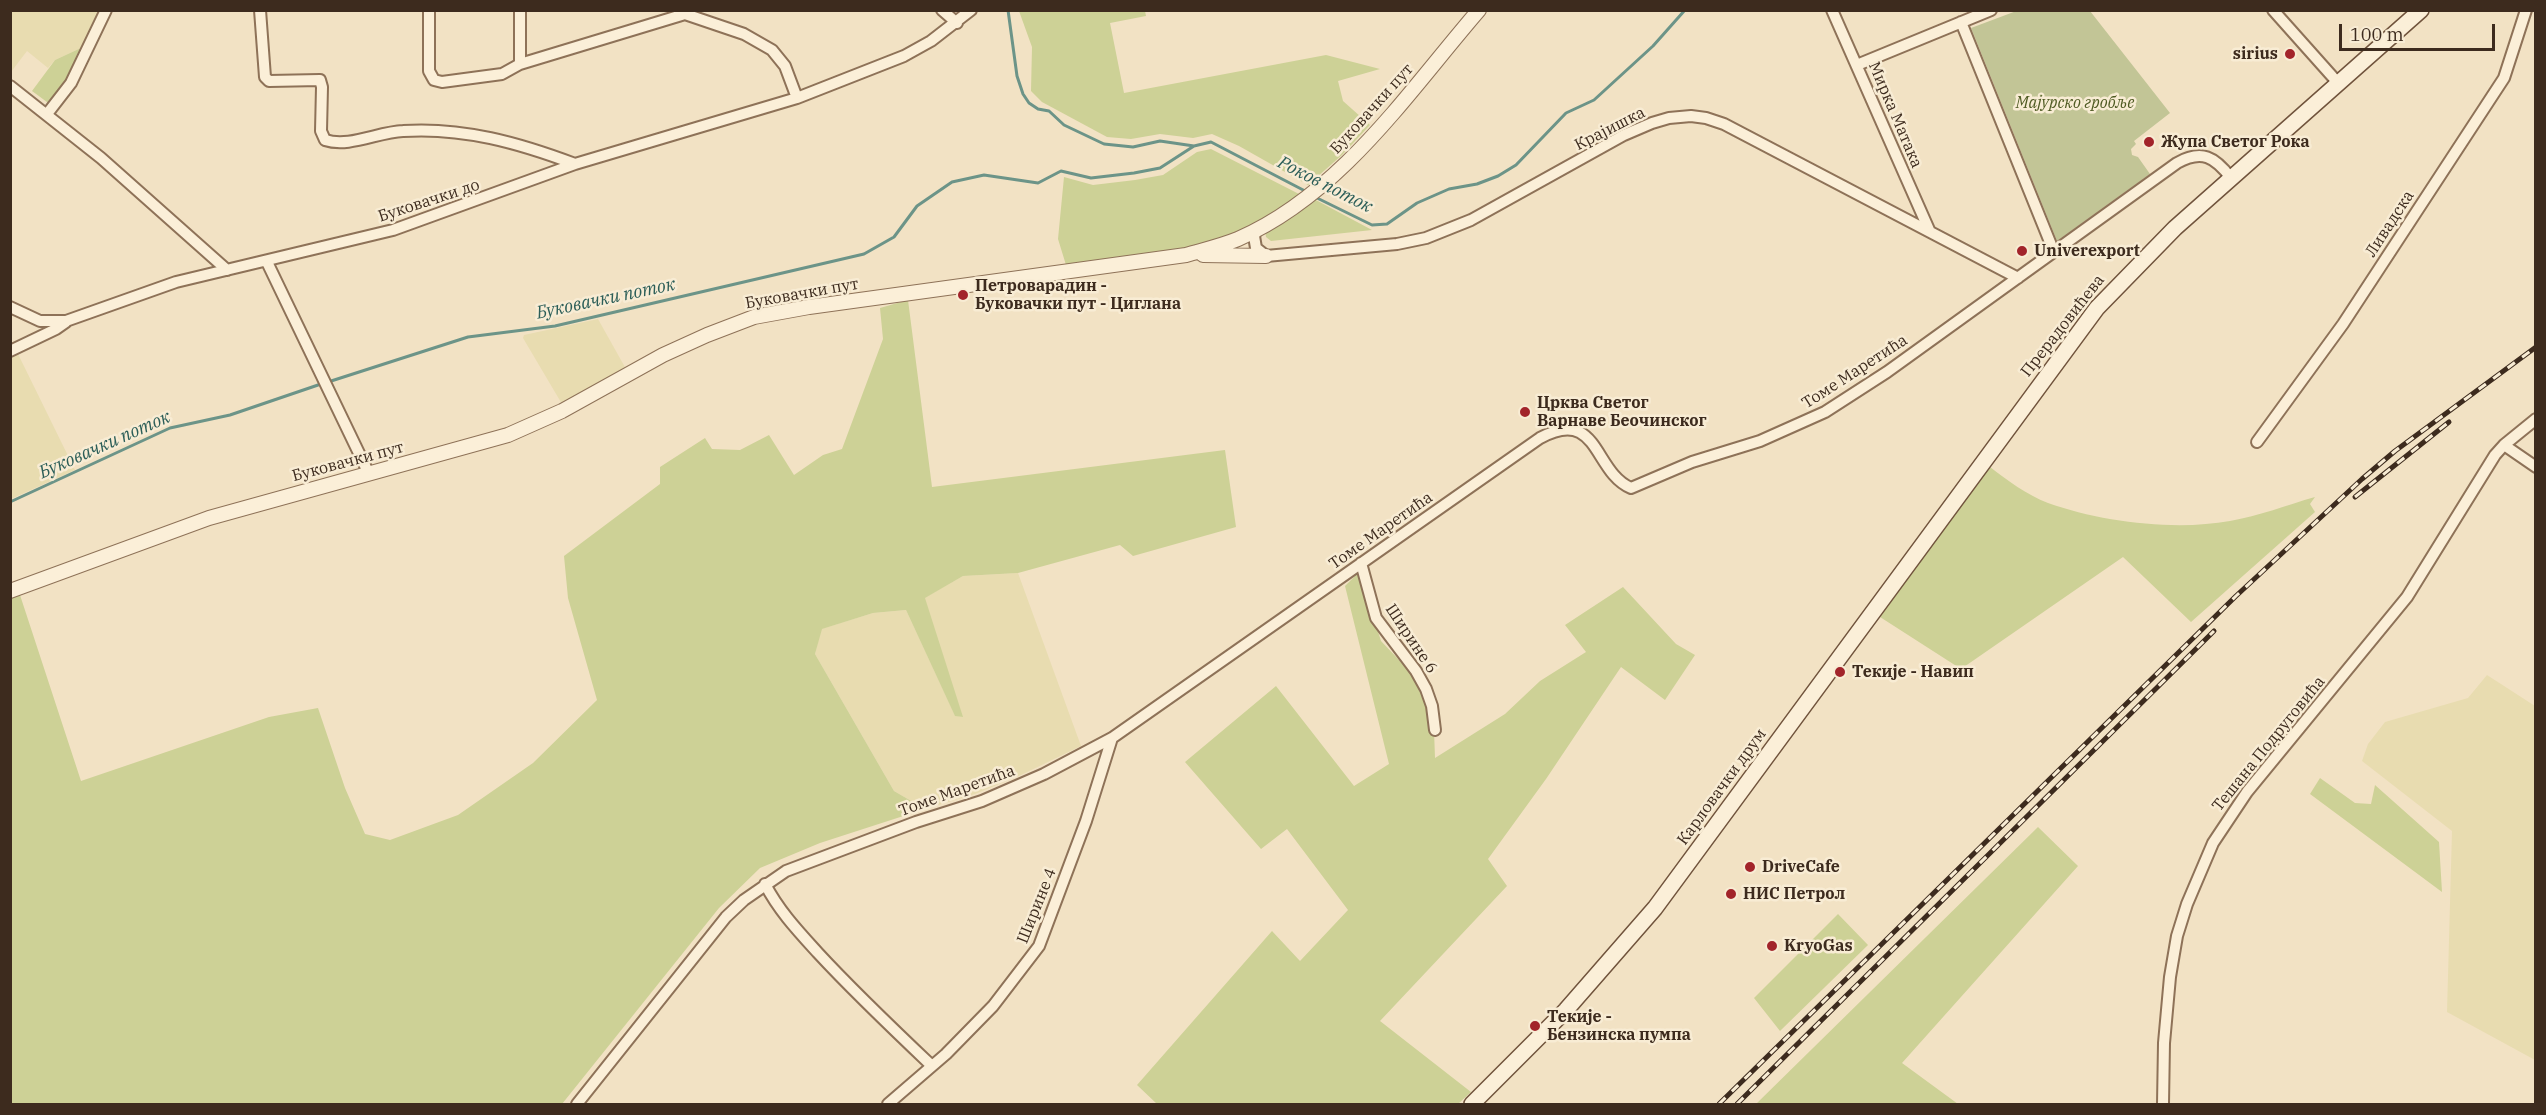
<!DOCTYPE html>
<html>
<head>
<meta charset="utf-8">
<style>
	body { margin:0 }
	#map { position:relative; width:2546px; height:1115px; overflow:hidden; background:#f2e2c4; font-family:"IBM Plex Serif",serif }
	canvas { display:block }
	.frame { position:absolute; inset:0; border:12px solid #3d2b1e; pointer-events:none }
	.scale { position:absolute; left:2339px; top:24px; width:156px; height:27px; box-sizing:border-box; border:3px solid #3d2b1e; border-top:0; padding-left:8px; font-size:18px; line-height:21px; white-space:nowrap; color:#3d2b1e; -webkit-text-stroke:4px #f8ecd4; paint-order:stroke }
</style>
</head>
<body>
<div id="map">
<canvas width="2546" height="1115"></canvas>
<div class="frame"></div>
<div class="scale">100 m</div>
</div>
<script>
const c = document.querySelector('canvas').getContext('2d');
c.lineJoin = 'round';
function fillPath(path, color) { c.fillStyle = color; c.fill(path, 'evenodd'); }
function trace(path, color, width, dash) { c.strokeStyle = color; c.lineWidth = width; c.lineCap = dash ? 'butt' : 'round'; c.setLineDash(dash || []); c.stroke(path); }
function label(font, color, halo, rows, align = 'center') {
  c.font = font + ' "IBM Plex Serif",serif'; c.lineWidth = 5; c.setLineDash([]); c.textBaseline = 'middle'; c.strokeStyle = halo; c.fillStyle = color; for (const [text, x, y, turn = 0] of rows) {
    c.save(); c.translate(x, y); c.rotate((+turn || 0) * Math.PI / 180); c.textAlign = isNaN(turn) ? turn : align; if (halo) c.strokeText(text, 0, 0); c.fillText(text, 0, 0); c.restore();
  }
}
const farmland = new Path2D(`
	M11 11H100L83 47 55 60 48 68 27 51 11 72Z
	M598 319 626 369 562 404 523 338 524 335Z
	M18 354 75 470 11 499V357Z
	M1018 573 1081 746 1021 775 975 794 925 809 894 791 815 654 821 629 873 613 906 610 955 715 962 717 924 598 963 576Z
	M2487 675 2535 706V1060L2447 1012 2452 831 2362 761 2368 744 2385 722 2468 698Z`);
const green = new Path2D(`
	M1019 11H1145L1146 16 1110 23 1124 93 1326 55 1380 69 1338 81 1343 101 1370 125 1342 155 1308 185 1239 146 1212 134 1193 138 1160 134 1131 139 1107 137 1042 102 1031 91 1032 47Z
	M83 47 69 81 51 105 32 91 55 60Z
	M1211 149 1299 194C1237 252 1145 254 1066 265L1058 239 1064 177 1093 185 1135 180 1163 175 1197 152Z
	M1314 199 1372 230 1271 241 1266 237 1265 231Z
	M908 300 932 487 1225 450 1236 527 1133 556 1120 545 1018 573 963 576 925 598 963 717 955 716 906 610 873 613 822 629 815 654 894 791 925 809 820 843 760 868 719 908 562 1104H11L10 599 20 595 81 781 269 717 318 708 345 788 365 834 390 840 458 815 533 763 597 700 568 598 564 556 660 484V467L705 438 712 449 740 450 769 435 794 475 823 455 842 449 883 339 880 308Z
	M1990 467C2007 480 2027 495 2048 503 2101 522 2175 531 2230 521 2259 516 2287 505 2315 497L2310 504 2315 512 2191 622 2123 557 1961 669 1880 617Z
	M1359 572 1381 641 1417 679 1434 730 1435 758 1505 714 1540 681 1586 652 1565 625 1623 587 1676 644 1695 655 1665 700 1621 667 1546 779 1488 859 1507 886 1380 1021 1471 1092 1458 1104H1157L1137 1085 1272 931 1300 961 1348 910 1287 829 1261 849 1185 762 1276 686 1354 786 1389 764 1345 586Z
	M2320 778 2355 803 2371 804 2375 785 2439 842 2442 892 2310 794Z
	M2038 827 2078 866 1902 1063 1958 1104H1756Z
	M1838 914 1868 945 1780 1031 1754 998Z`);
const cemetery = new Path2D(`
	M2019 10 2090 11 2170 113 2134 141 2136 144 2131 149 2132 155 2138 157 2150 174 2057 241 1971 28Z`);
const stream = new Path2D(`
	M1008 10 1017 76 1023 94 1029 103 1038 109 1049 111 1064 125 1104 144 1133 147 1160 141 1194 146 1211 142 1307 192
	M1315 197 1372 225 1387 224 1417 203 1449 189 1477 184 1498 176 1516 165 1566 113 1594 100 1653 46 1685 10
	M328 382 468 337 555 326 864 254 894 237 917 206 952 182 984 175 1038 183 1061 171 1091 178 1134 173 1160 168 1194 146
	M10 502 170 428 230 415 321 384`);
const minor = new Path2D(`
	M260 10 265 77 269 81 320 80 322 87 321 131 325 140C349 148 378 132 403 131 463 127 519 143 575 164
	M429 10V71L434 80 442 82 502 74 520 64 685 14 744 34 772 50 785 66 797 98
	M520 10V64
	M942 10 957 23
	M1832 10 1930 232
	M2273 10 2339 84
	M1961 22 2054 252
	M1857 65 1991 10
	M10 86 101 158 227 270
	M47 114 71 83 106 10
	M1257 229 1254 236 1256 248 1266 256 1397 244 1426 238 1471 220 1624 135 1652 123 1669 118 1691 116 1706 118 1724 124 2018 278
	M267 262 369 474
	M10 307 40 321H66L176 282 393 230 575 164 797 98 904 56 931 41 971 10
	M10 351 56 329 66 322
	M2257 442 2343 324 2504 78 2526 10
	M2504 445 2536 467
	M1361 563 1376 618 1416 671 1426 689 1432 706 1435 730
	M765 884C779 911 798 931 818 953 854 992 893 1029 932 1066
	M577 1104 726 917 744 900 786 871 916 822 982 801 1044 774 1112 738 1540 438C1599 406 1593 472 1631 488L1692 462 1760 441 1825 412 1887 372 2177 163C2202 149 2215 157 2231 178
	M888 1104 946 1054 993 1006 1039 946 1086 821 1112 738
	M2163 1104 2164 1043 2170 977 2177 936 2187 904 2213 843 2247 792 2407 597 2495 455 2504 445 2536 419`);
const tertiary = new Path2D(`
	M1203 255 1266 256
	M10 591 209 518 508 435 562 411 663 355 707 335 754 317 809 307 1186 255C1203 250 1221 246 1238 239 1341 194 1408 92 1479 10`);
const secondary = new Path2D(`
	M1472 1104 1566 1010 1655 908 2097 308 2175 228 2421 10`);
const rail = new Path2D(`
	M2355 497 2449 422
	M1719 1104 2236 596 2362 479 2395 451 2536 347
	M1737 1104 2214 631`);
const markers = [
	[2290,54,6,"#a2242a"],
	[2149,142,6,"#a2242a"],
	[2022,251,6,"#a2242a"],
	[963,295,6,"#a2242a"],
	[1525,412,6,"#a2242a"],
	[1840,672,6,"#a2242a"],
	[1750,867,6,"#a2242a"],
	[1731,894,6,"#a2242a"],
	[1772,946,6,"#a2242a"],
	[1535,1026,6,"#a2242a"]
];
const poiNames = [
	["sirius",2278,54,"right"],
	["Жупа Светог Рока",2161,142],
	["Univerexport",2034,251],
	["Петроварадин -",975,286],
	["Буковачки пут - Циглана",975,304],
	["Црква Светог",1537,403],
	["Варнаве Беочинског",1537,421],
	["Текије - Навип",1852,672],
	["DriveCafe",1762,867],
	["НИС Петрол",1743,894],
	["KryoGas",1784,946],
	["Текије -",1547,1017],
	["Бензинска пумпа",1547,1035]
];
const parkNames = [
	["Мајурско гробље",2075,103]
];
const streetNames = [
	["Буковачки пут",1372,109,-48],
	["Мирка Матака",1895,115,67],
	["Крајишка",1610,129,-27],
	["Буковачки до",429,201,-18],
	["Ливадска",2390,224,-57],
	["Буковачки пут",802,294,-10],
	["Прерадовићева",2063,326,-52],
	["Томе Маретића",1855,372,-33],
	["Буковачки пут",348,462,-15],
	["Томе Маретића",1381,531,-35],
	["Ширине 6",1411,639,56],
	["Тешана Подруговића",2269,744,-51],
	["Карловачки друм",1722,787,-54],
	["Томе Маретића",957,791,-20],
	["Ширине 4",1037,906,-68]
];
const waterNames = [
	["Роков поток",1325,185,27],
	["Буковачки поток",606,299,-12],
	["Буковачки поток",105,445,-24]
];
fillPath(farmland, '#e8dcb0');
fillPath(green, '#cdd196');
fillPath(cemetery, '#c2c596');
trace(stream, '#6c9488', 3);
trace(minor, '#8e7258', 14);
trace(tertiary, '#8e7258', 16);
trace(secondary, '#70533c', 18);
trace(minor, '#fbefd8', 10);
trace(tertiary, '#fbefd8', 14);
trace(secondary, '#fbefd8', 15);
trace(rail, '#3d2b1e', 5);
trace(rail, '#f8ecd4', 3, [9]);
for (const [x, y, r, color] of markers) { const dot = new Path2D(); dot.arc(x, y, r, 0, 2 * Math.PI); c.fillStyle = color; c.fill(dot); trace(dot, '#f8ecd4', 2); }
label('bold 16px', '#3d2b1e', '#f8ecd4', poiNames, 'left');
label('italic 16px', '#4f5b23', '#f8ecd4', parkNames);
label('16px', '#3d2b1e', '#f8ecd4', streetNames);
label('italic 18px', '#2c5e58', '#f8ecd4', waterNames);
</script>
</body>
</html>
